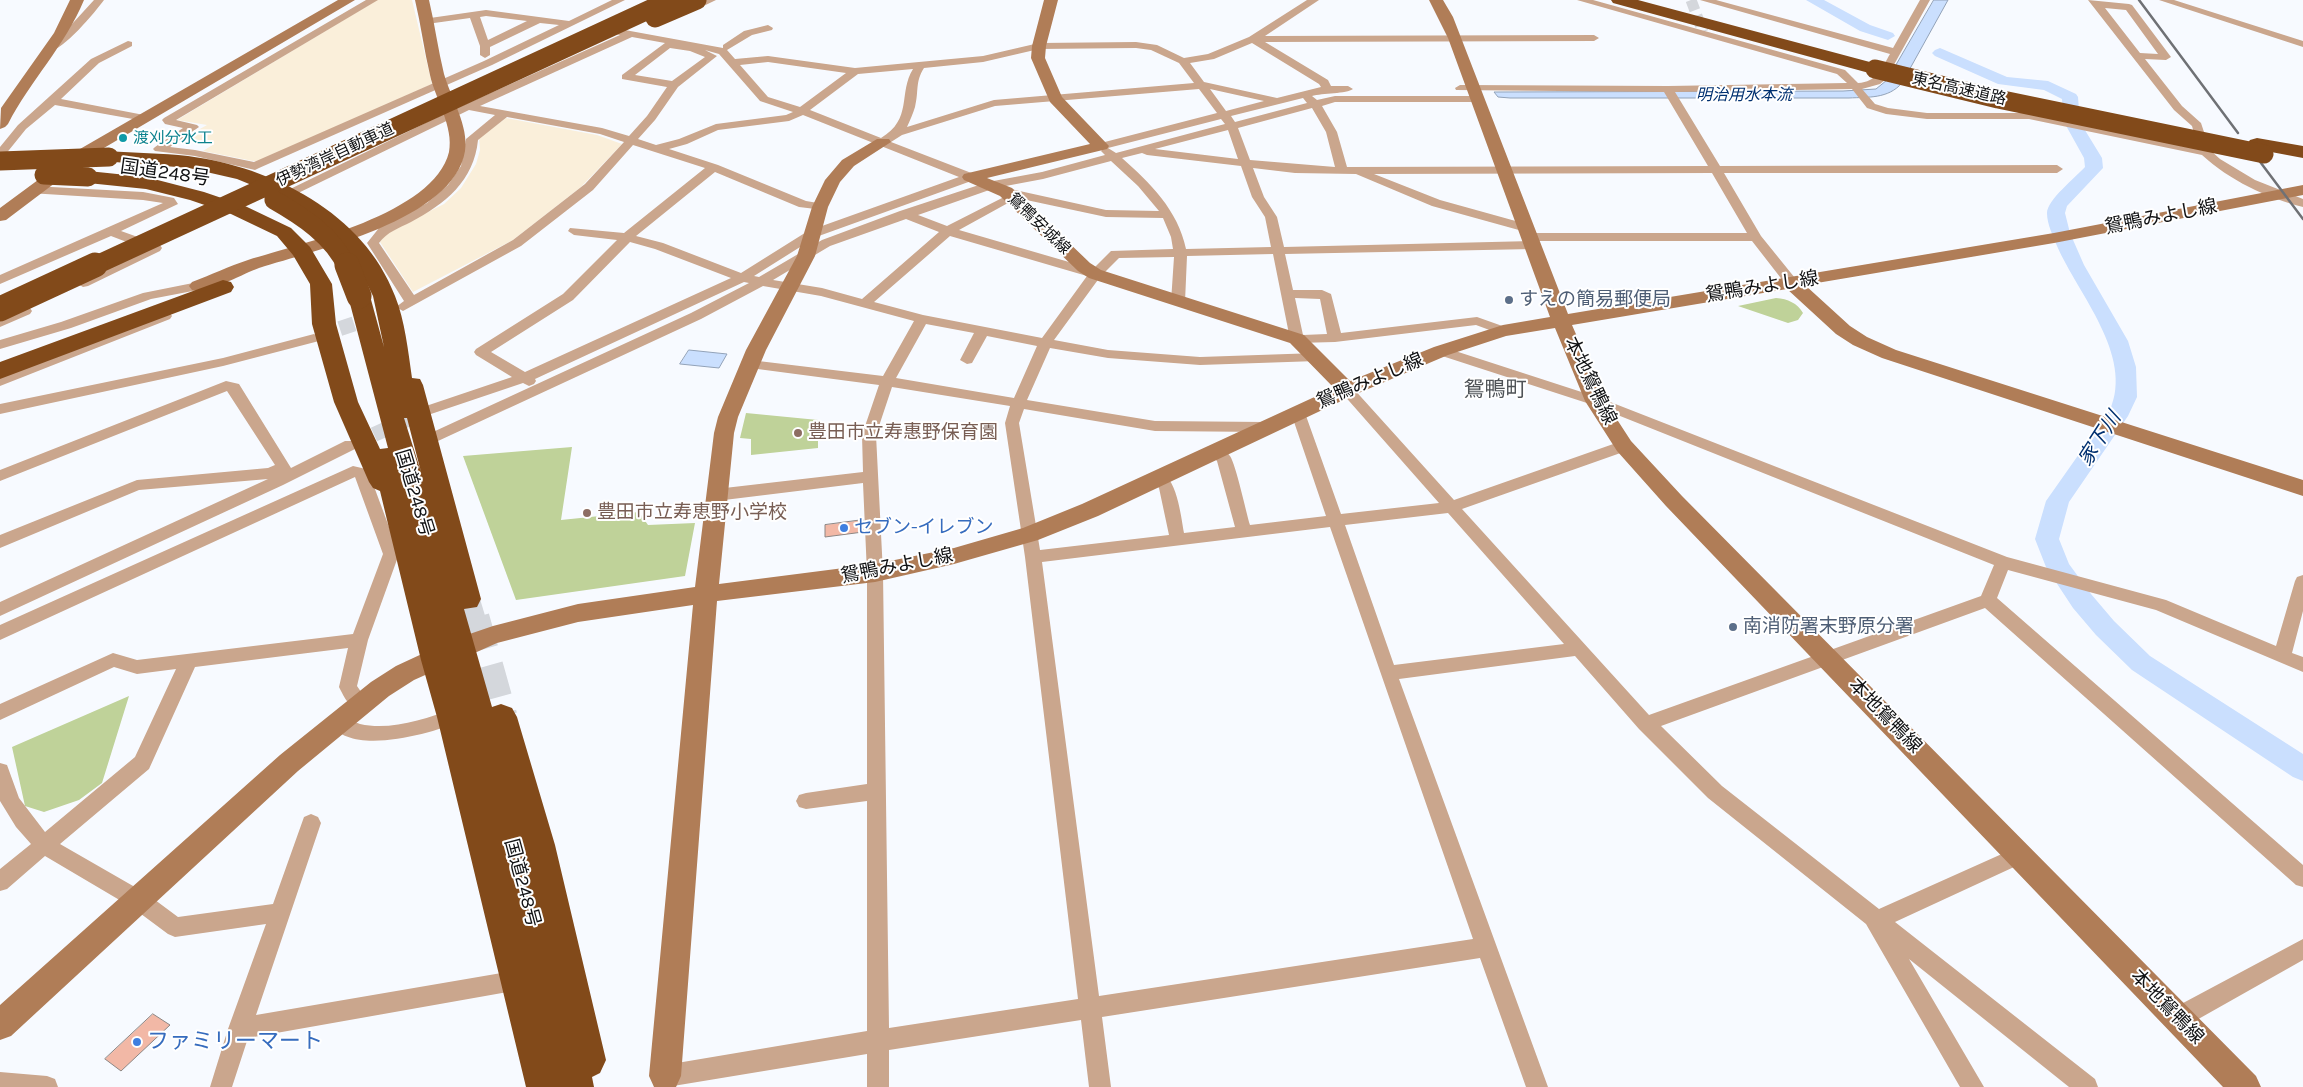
<!DOCTYPE html>
<html>
<head>
<meta charset="utf-8">
<style>
	body { margin:0 }
	canvas { display:block; background:#f7faff }
</style>
</head>
<body>
<canvas width="2303" height="1087"></canvas>
<script>
const c = document.querySelector('canvas').getContext('2d');
c.lineJoin = 'round';
function fillPath(path, color) { c.fillStyle = color; c.fill(path, 'evenodd'); }
function trace(path, color, width, dash) { c.strokeStyle = color; c.lineWidth = width; c.lineCap = dash ? 'butt' : 'round'; c.setLineDash(dash || []); c.stroke(path); }
function label(font, color, halo, rows, align = 'center') {
  c.font = font + ' Karla,"Noto Sans JP",sans-serif'; c.lineWidth = 4; c.setLineDash([]); c.textBaseline = 'middle'; c.strokeStyle = halo; c.fillStyle = color; for (const [text, x, y, turn = 0] of rows) {
    c.save(); c.translate(x, y); c.rotate((+turn || 0) * Math.PI / 180); c.textAlign = isNaN(turn) ? turn : align; if (halo) c.strokeText(text, 0, 0); c.fillText(text, 0, 0); c.restore();
  }
}
const industrial = new Path2D(`
	M377 0H412L432 84 258 162 203 151 214 144 182 139 207 125 177 120Z
	M506 118 597 135 622 144 581 187 513 240 413 292 380 242 386 233 444 204 461 188 476 164 480 150 479 138Z`);
const green = new Path2D(`
	M1776 298C1788 299 1797 303 1803 313L1798 320 1788 323 1738 306Z
	M746 413 818 420V448L751 455V439L740 438Z
	M572 447 561 520 639 512 648 525 695 523 685 576 516 600 463 456Z
	M129 696 102 783 79 800 44 812 25 806 12 747Z`);
const water = new Path2D(`
	M1934 0H1948L1902 83C1888 99 1868 97 1849 98H1510L1498 97 1494 92 1843 91 1876 89 1887 80Z
	M689 350 727 354 719 368 680 364Z`);
const river = new Path2D(`
	M1806 0H1824L1870 25 1893 33 1895 36 1888 40 1860 31Z
	M1940 48 2007 77 2048 81 2076 94 2078 97 2080 122 2102 158 2103 168 2067 206 2065 213 2070 233 2084 265 2128 341 2136 367 2137 397 2128 416 2069 502 2059 539 2069 564 2091 594 2114 621 2150 656 2303 754V781L2293 777 2132 670 2096 635 2073 608 2046 567 2035 539 2046 501 2110 410C2134 355 2078 294 2057 246 2053 236 2047 224 2047 213 2047 200 2076 177 2085 167L2084 158 2064 122 2062 99 2044 90 1998 84 1935 56 1932 53 1935 50Z`);
const building = new Path2D(`
	M863 520V532L825 537V525Z
	M153 1014 170 1025 121 1071 105 1059Z`);
const streetTunnelFar1 = new Path2D(`
	M1691 0 1703 32`);
const streetTunnel = new Path2D(`
	M318 336 375 317
	M353 444 426 411`);
const highwayTunnelFar1 = new Path2D(`
	M467 599 473 619`);
const highwayTunnel = new Path2D(`
	M473 618 501 717`);
const street = new Path2D(`
	M94 0H104C95 12 61 54 47 51V47L61 36Z
	M366 0H378L176 120 197 125 199 127 170 147 195 150 254 162 484 61 559 25 540 23 490 47V55L485 58 480 55V46L470 18 427 24 423 23V19L486 10 569 21 612 0H625L492 65 259 168 255 170 195 156 155 151 153 149 155 147 183 128 165 124 162 120 164 118ZM486 16 527 21 488 40 480 17Z
	M703 0H716L689 13H683L681 11Z
	M1307 0H1319L1265 36 1594 35 1599 38 1594 41 1265 42 1328 80 1331 86H1348L1353 89C1347 94 1322 93 1312 96L1317 100 1335 96H1477L1482 99 1477 102H1335L1322 106 1337 132 1347 167 1708 166 1664 92 1456 90 1455 88 1460 85 1668 86 1847 83 1837 74 1577 0H1593L1845 70 1858 83C1877 82 1882 68 1890 54L1700 0H1716L1893 48 1920 0H1930L1886 79 1880 84 1862 89 1875 104 1888 108 1927 113H2029L2198 147 2192 126 2174 110 2088 0 2129 4 2132 5 2171 57 2166 60 2145 59 2182 106 2201 123 2210 150 2220 159 2255 180 2303 199V207C2267 198 2229 180 2202 155L2029 119H1927L1886 114 1867 108 1852 89 1675 92 1720 166 2057 165 2063 169 2057 173H1724L1761 236 1799 283 1792 287 1787 286 1752 241H1530L1524 237 1530 233H1747L1712 173 1374 174 1440 200 1530 225 1532 228 1526 232 1432 206 1356 174 1295 173 1253 168 1264 197 1277 217 1284 247 1533 241 1539 245 1533 249 1285 254 1293 290H1322L1331 294 1341 333 1477 317 1508 328 1510 331 1503 335 1476 325 1335 342 1297 343 1290 339 1273 254 1187 256 1185 302 1178 306 1171 302 1174 257 1119 258 1100 277 1054 340 1108 350 1200 357 1317 353 1324 357 1317 361 1200 365 1108 358 1050 348 1027 400 1155 421 1265 422 1270 423 1272 427 1270 431 1265 432 1155 431 1024 409 1019 423 1040 550 1169 535 1159 488 1150 477 1153 473C1176 466 1181 517 1184 533L1235 527 1217 461 1207 451 1210 447C1218 445 1225 449 1230 456 1236 465 1246 512 1250 525L1326 516 1291 413 1293 410H1303L1305 413 1341 514 1439 503 1342 393 1340 390 1342 387H1352L1454 500 1619 442H1629L1632 446 1629 450 1462 509 1649 715 1981 596 1994 565 1590 404 1436 354 1434 351 1436 348H1446L1600 398 2007 557 2166 600 2276 646 2295 581 2297 577 2303 575V611L2292 653 2303 657V672L2156 610 2008 570 1997 598 2303 865V887L2296 885 1985 608 1661 726 1722 786 1879 909 2013 849 2020 846 2027 849 2030 855 2027 861 1895 922 2095 1079 2098 1087H2069L1909 959 1984 1087H1960L1866 924 1708 798 1639 729 1575 656 1399 679 1548 1087H1526L1480 958 1102 1017 1111 1087H1089L1081 1020 889 1050V1087H867V1054L667 1087 657 1084 654 1076 657 1068 665 1065 867 1031V801L806 809 799 807 796 801 799 795 806 793 867 784V573L863 483 716 501 710 499 708 495 710 491 716 489 863 472 862 435 879 385 750 368 743 364 750 360 883 376 914 321 821 296 763 286 701 319 438 441 433 440 431 436 433 432 691 313 749 283 744 282 535 379 536 381 534 384 529 386 523 383 431 414 426 412 424 409 426 406 512 377 476 355 474 352 476 349 563 294 617 240 574 235 568 231 570 228 624 233 705 168 633 145 593 190 521 246 403 311 396 307 404 301 367 243 379 228 427 203 448 185 461 166 466 139 495 115 469 110 292 196 288 197 282 193 446 113 620 35 599 31V27L603 26 723 48V45L744 31 768 25 773 28 772 30 752 35 727 50 735 59 768 56 855 68 983 56 1039 43 1136 42 1157 45 1184 58 1208 54 1249 37ZM2105 8 2126 10 2158 54 2140 53ZM632 37 665 43 622 75V79L667 87 647 116 629 136 602 128 480 106ZM1252 43 1319 84 1321 87 1277 98 1204 82 1190 63 1214 59ZM670 48 690 51 705 57 672 81 635 75ZM1136 48 1151 50 1179 63 1194 83 994 100 907 127C910 120 913 114 915 107 919 91 915 82 924 68L983 62 1039 49ZM705 50 719 54 760 101 793 112 786 115 716 124 679 139 656 145 638 139 655 120 678 87 717 56ZM768 62 846 73 800 107 768 97 740 65ZM913 69C898 93 913 119 881 138L810 110 858 74ZM1199 89 1217 113 1097 144 1095 146 1103 149 1101 151 1105 155 1042 172 988 182 900 211 822 240 759 277 754 276 816 237 974 180 976 177 974 174 891 142 902 135 995 106ZM1210 89 1264 101 1226 111ZM1303 98 1307 103 1235 122 1231 116ZM1312 108 1326 132 1335 167 1250 160 1238 128ZM803 115 959 177 808 231 741 273 663 243 636 236 715 172 799 207 824 210 826 207 824 204 806 201 718 165 669 149 687 144 718 130 789 121ZM507 117 600 134 624 142 585 184 513 240 414 295 379 243C387 232 399 228 411 222 445 204 474 181 478 140ZM1221 119 1225 124 1116 153 1108 148ZM1228 130 1238 159 1155 149ZM1142 153 1147 155 1241 166 1252 197 1265 217 1271 247 1186 249C1178 210 1150 183 1122 158ZM1111 161 1138 186 1159 211 1106 210 1006 188 1000 192 1006 196 947 226 918 215 995 188 1043 179ZM1017 198 1106 217 1163 218 1171 237 1173 249 1111 251 1093 269 959 230ZM906 219 939 232 862 299 822 288 773 280 830 246ZM950 236 1087 276 1042 338 923 315 874 302ZM630 242 655 249 731 278 525 372 491 352 573 300ZM1295 298 1320 299 1327 334 1303 335ZM926 324 974 333 960 360 967 364 972 363 987 336 1037 346 1014 398 896 378ZM892 387 1010 406 1005 423 1025 557 1078 999 889 1028 883 573 876 435ZM1448 513 1564 644 1394 665 1345 525ZM1330 527 1473 939 1099 996 1042 562Z
	M2159 0H2174L2303 41V47Z
	M128 41 132 42V46L99 63 61 99 144 115 148 116 150 118 148 120 144 121 55 105 26 129 5 155 0 156V147L18 125 91 59Z
	M33 186 143 192 174 198 178 204 121 231 160 245 162 248 160 251 88 286 83 287 76 283 78 280 145 249 111 236 0 284V275L163 203 143 200 29 193 27 190 29 187Z
	M198 282 203 283 205 286 203 289 151 299 71 328 0 349V340L61 322 143 293Z
	M25 307 30 308 32 311 30 314 0 327V318Z
	M165 312 170 313 172 316 170 319 0 386V376Z
	M314 334 321 338 319 341 223 366 0 414V404L223 358Z
	M226 381 239 384 291 468 345 441H355L358 445 355 449 283 485 0 616V602L268 479 139 490 0 548V535L137 480 268 468 275 465 227 391 0 481V470Z
	M353 466 366 469 369 473 399 554 368 640 357 686 370 705 367 710C353 715 345 699 339 687L348 648 195 667 149 769 60 844 147 894 178 917 273 904 304 817 311 814 318 817 321 823 256 1015 519 970 527 973 530 980 527 987 519 990 248 1038 232 1087H210L228 1029 266 924 175 937 168 934 133 908 45 856 7 889 0 891V869L31 844 16 827 0 801V763L7 765 19 798 45 832 135 757 176 669 137 674 114 667 0 720V704L113 653 137 660 353 634 383 554 355 477 0 640V625Z
	M453 709 459 712 462 717 459 722C432 733 348 758 330 722L332 717 339 714C346 717 353 722 360 724 390 731 425 719 453 709Z
	M2303 939V960L2186 1026 2178 1029 2170 1026 2167 1018 2170 1010Z
	M0 1072 47 1076 55 1079 58 1087H0Z`);
const secondary = new Path2D(`
	M70 0H84C65 46 30 81 8 124L5 127 0 129 1 108 54 33Z
	M338 0H355L92 155 6 220 0 221V208L80 149Z
	M415 0H429C435 25 438 50 444 74 451 98 469 126 465 151 454 220 315 250 259 268 242 274 208 294 192 290L189 286 192 282C211 275 229 266 248 260 302 243 434 214 449 152 454 127 435 98 430 75 424 50 421 25 415 0Z
	M1044 0H1058L1046 46 1045 58 1062 97 1109 146 1107 149 987 178 1012 188 1090 263 1101 270 1304 335 1350 381 1434 347 1503 325 1550 317 1448 38 1429 0H1443L1453 17 1568 314 2054 233 2303 185V195L2054 243 1805 285 1850 326 1867 337 1896 350 2303 480V496L1882 358 1853 345 1836 334 1787 289 1572 325 1605 401 1631 441 1682 496 2256 1076 2261 1087H2223L1666 506 1617 451 1585 401 1555 328 1506 336 1448 355 1354 395 1098 516 1038 540 954 564 875 582 717 601 681 1076 676 1087H654L649 1076 693 605 578 622 497 643 414 680 389 696 298 771 11 1036 0 1040V1005L280 755 371 682 396 666 452 640 493 626 578 604 695 587 714 433 718 417 746 350 797 256 812 207 825 180 842 160 877 139H889L891 142 854 166 840 182 828 207 815 256 766 350 738 417 734 433 719 584 875 564 954 548 1023 528 1082 504 1334 388 1290 343 1089 278 1078 271 1000 196 964 180 962 177 964 174 1090 144 1050 102 1031 58 1032 46Z`);
const highway = new Path2D(`
	M1611 0H1638L1881 65 1884 69 1881 73H1869L1613 3Z
	M2257 138 2303 146V158L2250 148 2247 144 2250 140Z
	M109 151C135 153 162 153 188 156 272 167 364 213 395 296 405 321 408 351 412 378L420 379 423 385 481 599 477 607 464 609 492 707 501 704 512 708 517 717 555 845 606 1060 600 1073 592 1077 594 1087H526L437 717 421 660 380 491 373 488 369 482 334 402 312 324 310 284 293 255 277 236 231 214 190 200 146 189 88 183 81 181 78 177 81 173 88 171 146 177 204 192 245 206 291 228 310 247 332 284 336 324 358 402 380 449 388 448 348 296 351 291 359 289 367 291 370 296 384 347 373 296 355 260 339 241 281 197 237 179 189 168 102 161 99 157 102 153ZM404 418H407L421 472Z
	M223 280 231 282 234 287 231 292 0 379V362Z`);
const rail = new Path2D(`
	M2139 0 2238 133
	M2258 159 2303 219`);
const highwayBridgeFar1 = new Path2D(`
	M655 18 697 0
	M1875 69 1998 99 2264 154
	M0 161 109 157
	M44 175 88 177
	M274 200C302 216 333 236 347 267
	M92 267 670 0`);
const highwayBridge = new Path2D(`
	M347 265 359 296
	M0 309 95 265`);
const markers = [
	[123,138,5,"#0f9aa8"],
	[1509,300,5,"#5c6f8a"],
	[798,433,5,"#8d6e63"],
	[587,513,5,"#8d6e63"],
	[844,528,5,"#3f7fe0"],
	[1733,627,5,"#5c6f8a"],
	[137,1042,5,"#3f7fe0"]
];
const farStreetnames = [
	["東名高速道路",1959,89,13],
	["伊勢湾岸自動車道",335,155,-25],
	["鴛鴨安城線",1039,224,44]
];
const farWaternames = [
	["明治用水本流",1744,95]
];
const farCulturenames = [
	["渡刈分水工",133,138]
];
const streetNames = [
	["国道248号",165,173,8],
	["鴛鴨みよし線",2161,217,-11],
	["鴛鴨みよし線",1762,287,-9],
	["鴛鴨みよし線",1370,381,-23],
	["本地鴛鴨線",1590,381,64],
	["国道248号",414,493,73],
	["鴛鴨みよし線",897,566,-11],
	["本地鴛鴨線",1885,716,46],
	["国道248号",522,883,75],
	["本地鴛鴨線",2167,1007,46]
];
const serviceNames = [
	["すえの簡易郵便局",1519,300],
	["南消防署末野原分署",1743,627]
];
const educationNames = [
	["豊田市立寿惠野保育園",808,433],
	["豊田市立寿恵野小学校",597,513]
];
const shopNames = [
	["セブン-イレブン",854,528]
];
const waterNames = [
	["家下川",2100,439,-57]
];
const quarterNames = [
	["鴛鴨町",1495,390]
];
const nearShopnames = [
	["ファミリーマート",147,1042]
];
fillPath(industrial, '#faefda');
fillPath(green, '#bfd299');
fillPath(water, '#cadffe');
trace(water, '#92a2b8', 1);
fillPath(river, '#cadffe');
fillPath(building, '#f2b8a6');
trace(building, '#8c8684', 1);
trace(streetTunnelFar1, '#d4d7dc', 11, [11, 5.5]);
trace(streetTunnel, '#d4d7dc', 15, [15, 8]);
trace(highwayTunnelFar1, '#d4d7dc', 25, [25, 12]);
trace(highwayTunnel, '#d4d7dc', 33, [33, 17]);
fillPath(street, '#caa68d');
fillPath(secondary, '#b07d57');
fillPath(highway, '#824a1a');
trace(rail, '#6f7175', 2.5);
trace(highwayBridgeFar1, '#824a1a', 19);
trace(highwayBridge, '#824a1a', 25);
for (const [x, y, r, color] of markers) { const dot = new Path2D(); dot.arc(x, y, r, 0, 2 * Math.PI); c.fillStyle = color; c.fill(dot); trace(dot, '#fff', 2); }
label('16px', '#111214', '#fff', farStreetnames);
label('italic 16px', '#003070', '#fff', farWaternames);
label('16px', '#0d838f', '#fff', farCulturenames, 'left');
label('19px', '#111214', '#fff', streetNames);
label('19px', '#4e5e75', '#fff', serviceNames, 'left');
label('19px', '#785e54', '#fff', educationNames, 'left');
label('19px', '#366cbe', '#fff', shopNames, 'left');
label('italic 20px', '#003070', '#fff', waterNames);
label('21px', '#4f5357', '#fff', quarterNames);
label('22px', '#366cbe', '#fff', nearShopnames, 'left');
</script>
</body>
</html>
